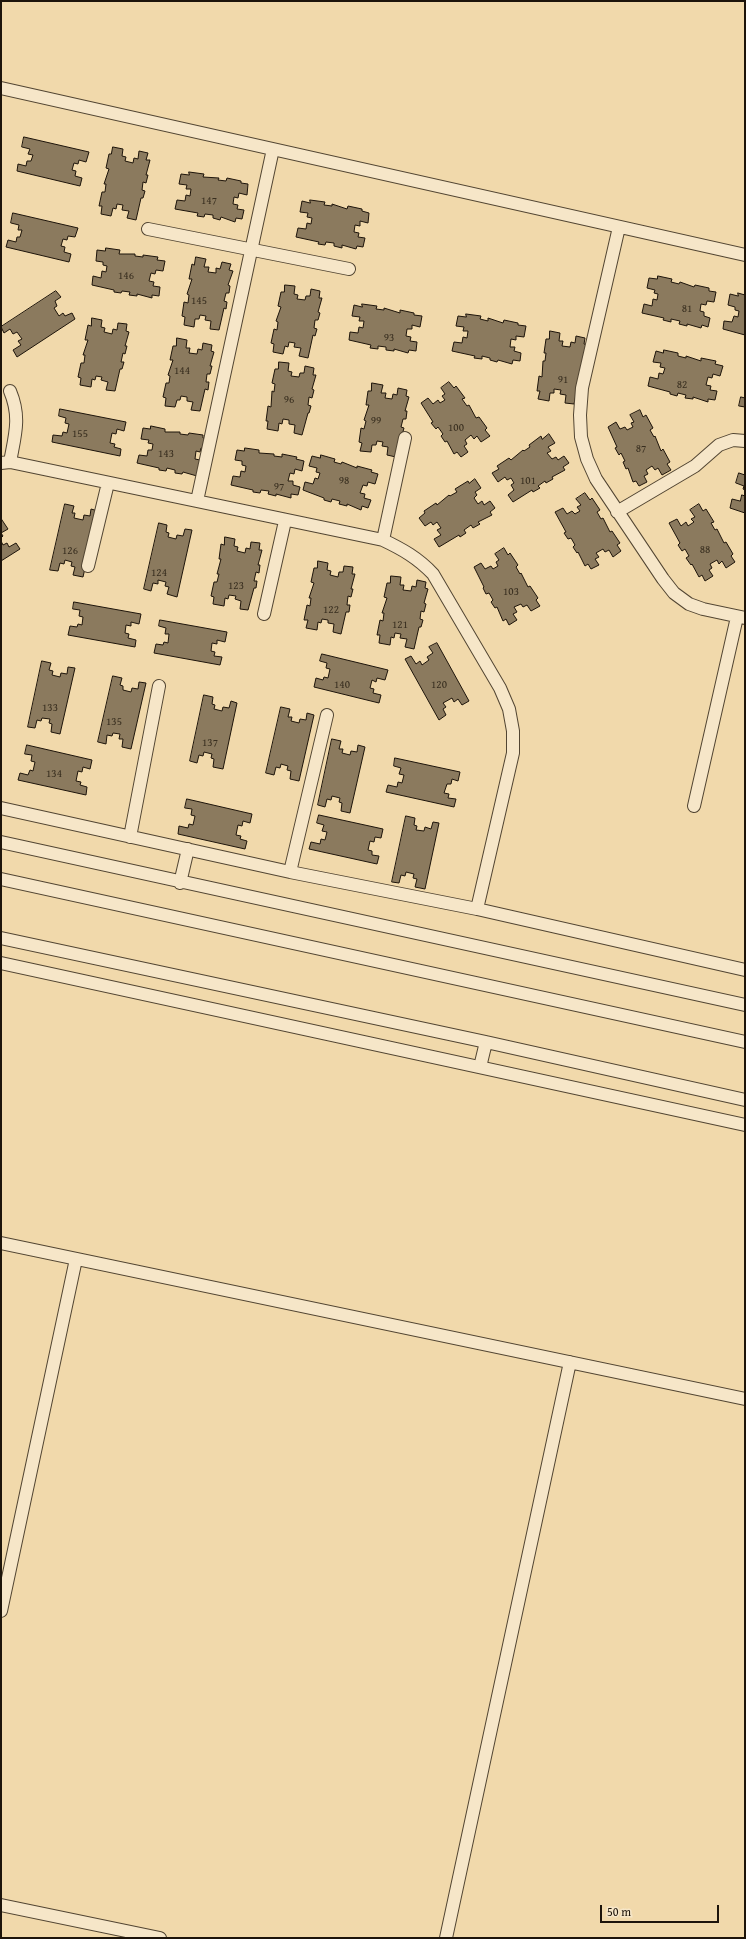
<!DOCTYPE html>
<html>
<head>
<meta charset="utf-8">
<style>
	body { margin:0 }
	#map { position:relative; width:746px; height:1939px; overflow:hidden; background:#f1d9ab; font-family:"Gentium Book Plus",serif }
	canvas { display:block }
	.frame { position:absolute; inset:0; border:2px solid #1d140a; pointer-events:none }
	.scale { position:absolute; left:600px; top:1905px; width:119px; height:18px; box-sizing:border-box; border:2px solid #1d140a; border-top:0; padding-left:5px; font-size:12px; line-height:14px; white-space:nowrap; color:#1d140a; -webkit-text-stroke:3px #f6e6c8; paint-order:stroke }
</style>
</head>
<body>
<div id="map">
<canvas width="746" height="1939"></canvas>
<div class="frame"></div>
<div class="scale">50 m</div>
</div>
<script>
const c = document.querySelector('canvas').getContext('2d');
c.lineJoin = 'round';
function fillPath(path, color) { c.fillStyle = color; c.fill(path, 'evenodd'); }
function trace(path, color, width, dash) { c.strokeStyle = color; c.lineWidth = width; c.lineCap = dash ? 'butt' : 'round'; c.setLineDash(dash || []); c.stroke(path); }
function label(font, color, halo, rows, align = 'center') {
  c.font = font + ' "Gentium Book Plus",serif'; c.lineWidth = 3.5; c.setLineDash([]); c.textBaseline = 'middle'; c.strokeStyle = halo; c.fillStyle = color; for (const [text, x, y, turn = 0] of rows) {
    c.save(); c.translate(x, y); c.rotate((+turn || 0) * Math.PI / 180); c.textAlign = isNaN(turn) ? turn : align; if (halo) c.strokeText(text, 0, 0); c.fillText(text, 0, 0); c.restore();
  }
}
const building = new Path2D(`
	M24 137 89 152 86 162 79 160 78 164 74 163 72 170 76 171 75 176 82 178 80 186 17 171 18 164 26 166 27 161H31L33 155 28 154 30 149 22 147Z
	M113 147 123 149 122 156 126 157 125 161 133 163 134 158 138 159 139 151 148 153 146 160H150L146 175H148L146 183 143 182 142 190 145 191 143 198H141L136 220 127 218 129 211 122 210 123 205 117 204 116 209 113 208 111 216 101 214 102 206H99L102 192H105L106 184H104L109 169 106 168 109 154H111Z
	M189 172 204 174 203 177 219 178 218 180 226 181 227 178 241 181V183L248 184 247 195 239 193 238 198 234 197 233 204 238 205 237 209 244 210 242 219 236 218 235 222 221 217 220 220 213 218V215L205 214 204 217 197 216 198 213 175 209 177 200 185 201 186 195 190 196 191 189H186L187 185 179 184 181 174 189 175Z
	M310 200 325 202 324 205 332 206V204L347 209 348 206 362 209V211L369 213 368 223 360 221V226L355 225 354 232 359 233 358 237 365 238 363 247 357 246 356 249 342 245V248L334 246V243L326 242 325 245 318 244 319 242 296 237 298 228 306 229 307 223 311 224 312 218 307 217 308 213 300 212 302 201 310 203Z
	M13 213 78 228 75 237 68 236 67 240 63 239 61 246 65 247 64 252 71 254 69 262 6 247 8 240 16 242 17 237H20L22 230H18L19 225 11 223Z
	M106 248 120 250 119 254H135V256L143 257V255L158 257 157 260 165 261 163 271 156 270 155 274 151 273 149 281 154 282 153 286 160 287 159 296 152 295V298L137 294V296L129 295 130 292 122 291 121 293 114 292V290L92 285 93 276 101 278 102 271 106 272 107 266 103 265V262L96 261 97 250 105 251Z
	M196 257 206 259 204 267H209L208 272 216 273V268L220 269 222 262 231 264 229 270 233 271 228 285 230 286 229 293H226L224 301 227 302 226 309 224 308 219 330 210 329 211 321 205 320 206 316 200 315 199 319H195L194 327 184 325 185 317 182 316 184 302 188 303 189 295 187 294 192 279H189L192 264 194 265Z
	M658 276 672 279 671 282 679 284 680 282 694 287 695 285 709 288V291L716 292 714 302 707 301 706 305 701 304 700 311 704 312V316L710 318 708 327 702 325 701 328 687 324V326L679 324 680 321 671 319V322L663 320 664 318 642 313 644 304 652 306 653 299 657 300 658 294 654 293 655 290 647 288 649 278 657 279Z
	M285 285 295 286 294 294 298 295 297 299 305 300 306 296H310L311 289 320 291 319 298H322L318 312 320 313 318 320H315L314 328 317 329 315 336 313 335 308 358 299 356 301 348 294 347 295 343 289 342 288 347 285 346 283 354 273 352 274 344 271 343 274 329 277 330 278 322 276 321 281 307 278 306 281 292H284Z
	M56 291 61 297 55 301 57 306 54 308 59 316 63 313 65 316 72 313 75 319 17 357 13 350 21 345 18 341 22 339 17 332 13 334 10 329 4 333 1 327Z
	M738 293 745 295V338V335L723 329 724 321 732 322 734 316 738 317 739 311 735 310V307L728 305 730 294 738 296Z
	M362 304 377 306 376 309 384 310V308L400 313V310L414 313V315L422 316 420 327 412 325V329H407L406 336 411 337 410 341 417 342 416 351 409 350 408 353 394 349V351L386 350V347L378 346V349L370 348 371 345 349 340 350 332 358 333 359 327 363 328 364 321H359L360 317 352 316 354 305 362 307Z
	M466 314 481 316 480 319 488 321V318L503 323 504 320 518 323V325L526 326 524 337 516 336V340L511 339 510 347H515L514 351 521 353 520 361 513 360 512 364 498 360 497 362 490 360V358L482 356V359L474 358 475 356 452 351 454 342 462 343 463 337 467 338 468 331H463L464 327 456 326 458 316 466 317Z
	M92 318 102 320 101 327 105 328 104 332 112 334 113 329 117 330 118 323 127 324 126 331 129 332 125 346H127L125 354 123 353 121 362H124L122 369H120L115 391 106 390 108 382 101 380 102 377 96 376 95 380 92 379 91 387 80 385 81 378 78 377 81 363H84L85 355H83L88 340H85L88 325 91 326Z
	M550 331 560 333 559 341H563L562 346 570 347 571 342 575 343 576 336 585 338 584 344 587 345 574 404 565 403 566 395 560 394 561 390 554 389V393H550L549 401 538 399 540 391H537L539 376 542 377 543 361H545L546 353H544L546 339H549Z
	M177 338 187 340 186 348H190L189 353 197 354 198 349 202 350 203 343 212 345 211 351 214 352 210 366H212L210 374H207L206 382H209L208 390 205 389 200 411 191 410 193 402 187 401V397L181 396 180 400H177L175 407 165 406 166 398 163 397 166 383H169L170 376 168 375 173 360H170L173 346H176Z
	M664 350 678 353V356L686 358V356L701 361V358L716 361 715 364 723 366 720 376 713 374 712 378 708 377 706 385 711 386 710 390 717 391 715 400 708 399V402L693 397V399L685 398 686 395 678 393 677 396 670 394V392L648 386 650 377 658 379 659 373 663 374 665 368 660 367 661 363 653 362 656 351 663 353Z
	M279 362 289 363 288 371 292 372 291 376 299 377 300 373H304L305 366 314 368 313 375H316L312 389 314 390 312 398 309 397 308 405 311 406 309 413H308L302 435 294 433 295 425 289 424V420L283 419 282 424 279 423 278 431 267 429 268 421H266L268 406 271 407 272 391 274 392 275 384 272 383 275 369H278Z
	M449 382 454 388 456 386 465 398 462 399 467 406 469 405 476 418 479 417 487 428 485 430 490 436 481 442 477 436 474 439 471 435 465 440 467 444 464 446 468 452 461 457 457 452 454 454 447 441 445 442 441 436 443 434 438 427 436 429 431 423 433 422 421 403 428 398 433 404 438 400 440 403 445 400 442 396 445 394 441 388Z
	M372 383 383 385 381 393H386L385 398 392 399 393 394 397 395 398 388 407 390 406 396 409 397 405 411H407L406 419H403L401 427 404 428 396 457 387 455 388 447 382 446 383 442 377 441 376 445H372L371 452 360 451 362 443 359 442 361 428 364 429 366 421 364 420 369 405H366L368 391H371Z
	M741 397 745 398V407L739 406Z
	M60 409 126 422 124 431 117 429 116 434 112 433 110 443 115 444 114 447 121 449 120 456 52 442 53 435 62 436 63 432 67 433 69 424 65 423 66 418 59 416Z
	M640 410 643 417 646 415 653 428 650 430 654 437 655 436 661 451 663 449 670 462 667 464 671 470 662 475 658 468 655 470 652 466 646 470 648 474 644 476 647 482 639 486 636 481 633 482 628 468 626 469 623 462 625 461 621 453 619 455 615 448 617 447 608 427 616 422 620 429 625 427 627 430 633 427 631 423 634 422 630 415Z
	M151 426 165 429V432H180V434L188 435 189 433 203 435V438L208 439 206 449 201 448 200 452 196 451 195 459 200 460 197 476 183 472 182 474 175 473V470L167 468 166 471 159 470V468L137 463 139 455 147 456 148 450H152L153 444 148 443 149 440 141 439 143 428 150 429Z
	M549 434 555 443 548 447 551 451 547 453 552 459 556 457 558 460 564 456 569 463 563 467 565 470 552 477 553 479 546 483 545 481 538 486 540 488 533 492 532 490 513 502 508 495 514 490 511 485 514 483 511 478 507 480 505 477 498 482 492 473 499 469 497 466 509 458 511 460 523 450 524 451 530 447 529 445 541 436 542 439Z
	M245 448 259 450V453L274 454V456L282 457V454L297 457 296 459 304 461 302 471 295 469 294 474 290 473 288 481H293V485L300 487 298 495 291 494V498L276 494V496L268 494 269 491 261 490 260 493 253 492V490L231 485 233 476 240 477 241 471 245 472 246 466 242 465V461L235 460 237 450 244 451Z
	M321 455 335 459 334 462 341 464 342 462 357 468V466L372 470 371 472 378 474 375 484 368 482 367 486 363 485 360 493 365 494 364 498 371 500 368 508 362 506 361 510 347 504V506L339 504 340 501 332 499 331 502 324 500V498L303 490 305 482 313 484 315 478 318 479 320 473 316 472 317 468 309 466 312 456 320 458Z
	M739 473 745 475V490L743 489 744 486 736 483Z
	M475 479 481 488 475 492 477 495 474 498 478 504 482 501 484 505 490 501 495 508 490 512 492 515 478 522 480 524 473 528 471 525 464 530 466 533 460 537 459 535 439 547 434 539 441 535 437 530 441 528 437 522 433 525 431 522 425 526 419 518 425 513 424 511 436 503 437 505 449 495 450 496 457 492 455 489 468 481 469 483Z
	M585 493 590 500 592 498 600 510 597 512 601 519 603 518 610 532 612 531 620 543 617 545 621 551 613 557 609 550 605 552 603 549 596 553 599 557 595 559 599 565 591 569 588 564 585 566 578 552 577 553 573 547 575 545 571 538 568 539 564 533 566 532 555 512 563 508 567 514 572 511 575 514 580 511 577 507 581 505 576 499Z
	M742 495 745 496V513L730 508 732 499 740 501Z
	M65 504 74 506 72 513H75L74 518 83 520 84 515 90 516 91 509 98 511 83 577 73 575 75 567 71 566 72 562 65 560 64 564 60 563 58 571 50 570Z
	M699 504 703 511 706 509 714 522 711 523 715 530 717 529 724 543 726 542 733 554 731 556 735 562 726 568 722 561 719 564 717 560 710 564 712 568 709 570 713 576 705 581 702 575 699 577 692 564 691 565 686 558 689 556 685 549 682 551 678 545 680 543 669 523 677 519 681 526 686 522 688 526 694 522 691 519 695 517 690 510Z
	M2 520 8 529 1 533 3 536 1 538V521Z
	M159 523 167 525 166 532 169 533 168 537 176 539 177 535 183 536 185 529 192 530 177 597 167 594 169 587 165 586 166 582 158 580V584L153 583 151 591 144 589Z
	M225 537 235 539 234 546 238 547 237 551 245 553 246 548 250 549 251 542 260 543 259 550H262L258 565H260L259 573 256 572 254 581H257L256 588H254L248 610 240 609 241 601 235 599 236 596 229 595 228 599 225 598 224 606 213 604 214 597 211 596 214 582H217L219 574H217L221 559H219L221 544 224 545Z
	M1 541 3 545 7 543 9 547 16 543 20 549 1 561Z
	M504 548 508 555 510 553 518 565 516 567 520 574 521 573 528 587 530 586 538 598 536 600 540 606 531 611 527 605 523 607 521 604 514 607 517 612 513 614 517 620 509 625 506 619 503 621 497 607 495 608 491 602 493 600 489 593 486 594 483 588 484 587 474 567 481 563 485 569 491 566 493 569 498 566 496 562 499 560 495 554Z
	M318 561 328 563 327 570 331 571 330 575 338 577 339 572H343L344 566 353 567 352 574H355L351 589H353L351 597 348 596 347 605H350L349 612H346L341 634 333 632 334 624 328 623V620L322 619 321 623 318 622 317 630 306 628 308 620H304L307 605 310 606 311 598H309L314 583 311 582 314 568H317Z
	M391 576 401 577 400 585H404L403 590 411 591 412 586 416 587 417 580 426 582 425 588 428 589 424 603 426 604 424 612 421 611 420 619 423 620 421 627H419L414 649 405 647 407 639 400 638 401 634 395 633 394 638 391 637 390 645 379 643 380 635H377L380 620 383 621 384 613H382L387 598 384 597 387 583H390Z
	M74 602 141 614 139 624 131 622V626L126 625 125 633 129 634 128 638 136 640 135 647 68 635 70 626 77 627 78 624 82 625 83 617 79 616 80 610 73 609Z
	M160 620 227 632 225 642 217 640V644L212 643 211 651 215 652 214 656 222 657 220 665 154 653 156 644 163 645 164 642 168 643 169 634H165L166 628 159 626Z
	M437 643 469 701 462 705 458 699 454 702 452 698 443 703 446 707 443 709 446 715 439 720 405 659 411 656 416 664 420 661 422 665 429 660 427 657 433 653 429 647Z
	M322 654 388 670 385 680 377 678 376 682 372 680 370 688 374 689 373 693 381 695 379 703 314 687 316 678 323 680 324 677 328 678 330 669 326 668 327 663 320 661Z
	M42 661 51 663 49 670 53 671 52 675 60 677 61 673 67 674 68 667 75 668 60 734 51 732 52 724 49 723 50 719 42 718 41 721 37 720 35 728 28 727Z
	M113 676 122 678 120 685 123 686V690L131 692 132 688 138 689 139 682 146 683 131 749 122 747 123 739H119L120 734 113 733 112 736 107 735 106 744 98 742Z
	M204 695 213 697 212 704 215 705 214 709 222 711 223 707 229 708 231 701 237 703 223 769 213 767 214 759 211 758 212 754 204 752 203 756 199 755 197 763 190 761Z
	M281 707 290 709 288 717H292L291 721 299 723 300 719 306 720 307 713 314 715 299 781 290 779 291 771 287 770 288 766 281 764 280 768 276 767 274 775 266 773Z
	M332 739 341 741 339 749H343L342 753 350 755 351 751 357 752 358 745 365 747 350 813 341 811 342 803 339 802 340 798 332 796 331 800 327 799 325 807 318 805Z
	M27 745 92 760 90 769 83 767 82 772 78 771 76 781 81 782 80 785 87 787 86 795 18 780 20 773 28 775 30 770 33 771 35 762 31 761 32 755 25 754Z
	M395 758 460 772 458 781 452 779 451 784H447L444 793 449 794 448 798 456 799 454 807 386 792 388 785 397 787 398 782 402 783 404 775 399 774 401 768 394 766Z
	M187 799 252 814 250 823 243 821 242 826 238 825 236 835 241 836 240 839 247 841 245 849 178 834 179 826 188 828 189 824 193 825 195 816 191 815 192 809 185 808Z
	M319 815 383 829 381 838 375 837 374 842 370 841 368 850 372 851V855L379 856 377 864 309 849 311 842 320 844 321 839 325 840 327 832 322 831 324 825 317 823Z
	M406 816 415 818 414 825 417 826 416 830 424 831 425 827 431 829 433 822 439 823 425 889 415 887 417 879 413 878 414 874 406 872 405 876 401 875 399 883 392 882Z`);
const minor = new Path2D(`
	M1 88 745 255
	M619 227 582 388 580 415 581 437 587 459 596 479 663 579 674 593 689 604 703 609 745 618
	M148 229 349 269
	M10 462C15 435 21 417 10 391
	M1 463 10 462 383 540C402 549 418 558 433 574L500 688 509 709 513 731V753L477 909
	M197 501 273 149
	M617 512 695 466 719 445 733 440 745 441
	M383 540 405 438
	M88 566 108 483
	M264 614 285 521
	M694 806 737 617
	M1 808 290 872 477 909 745 970
	M130 837 159 686
	M1 842 745 1005
	M290 872 327 715
	M1 879 745 1042
	M180 883 188 849
	M1 938 486 1042 745 1100
	M1 963 745 1125
	M480 1067 486 1042
	M1 1243 745 1399
	M1 1611 76 1259
	M1 1905 160 1938
	M446 1938 570 1362`);
const numberNames = [
	["147",209,201],
	["146",126,276],
	["145",199,301],
	["81",687,309],
	["93",389,338],
	["144",182,371],
	["91",563,380],
	["82",682,385],
	["96",289,400],
	["99",376,421],
	["100",456,428],
	["155",80,434],
	["87",641,449],
	["143",166,454],
	["98",344,481],
	["101",528,481],
	["97",279,487],
	["88",705,550],
	["126",70,551],
	["124",159,573],
	["123",236,586],
	["103",511,592],
	["122",331,610],
	["121",400,625],
	["140",342,685],
	["120",439,685],
	["133",50,708],
	["135",114,722],
	["137",210,743],
	["134",54,774]
];
fillPath(building, '#8b7a5e');
trace(building, '#1d140a', 1);
trace(minor, '#524532', 14);
trace(minor, '#f6e6c8', 12);
label('11px', '#382e1f', null, numberNames);
</script>
</body>
</html>
